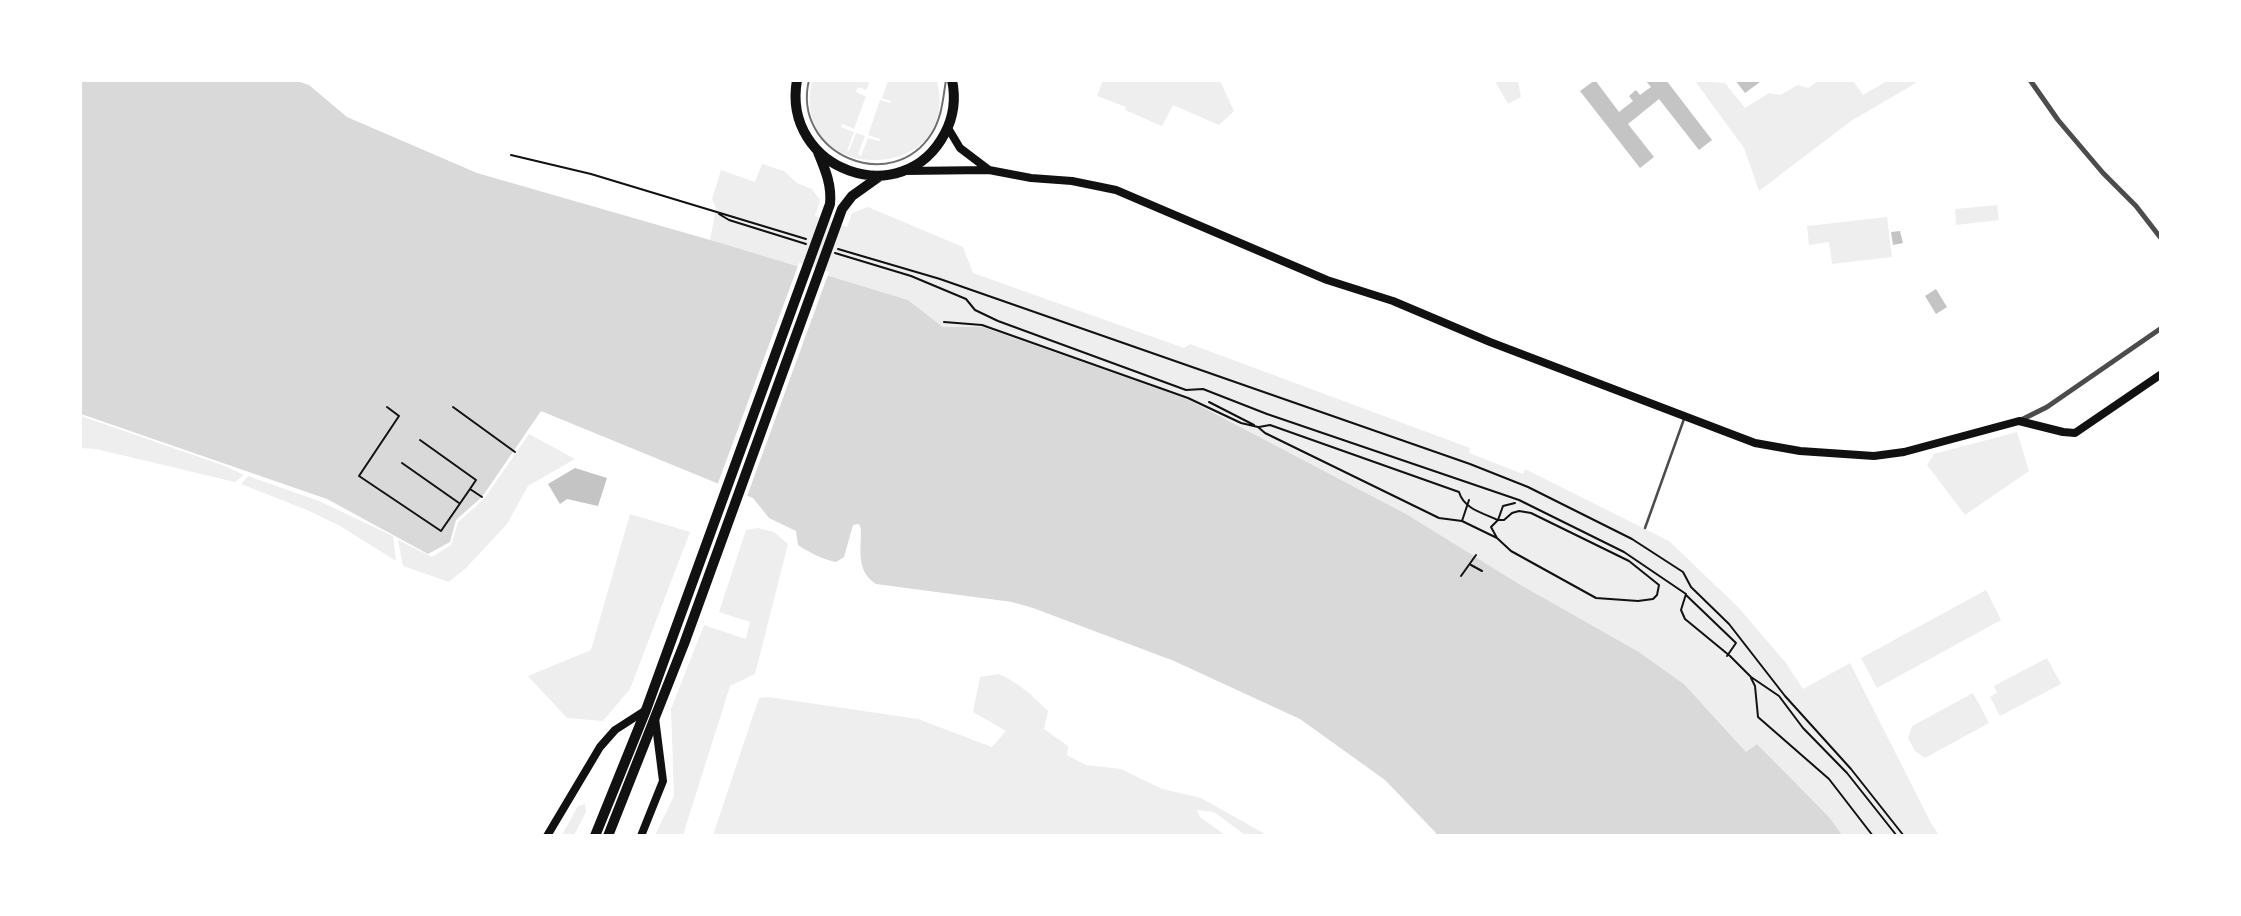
<!DOCTYPE html>
<html>
<head>
<meta charset="utf-8">
<style>
	body { margin:0 }
	#map { position:relative; width:2241px; height:916px; overflow:hidden; background:#fff; font-family:Manrope,sans-serif }
	canvas { display:block }
	.frame { position:absolute; inset:0; border:82px solid #fff; pointer-events:none }
</style>
</head>
<body>
<div id="map">
<canvas width="2241" height="916"></canvas>
<div class="frame"></div>
</div>
<script>
const c = document.querySelector('canvas').getContext('2d');
c.lineJoin = 'round';
function fillPath(path, color) { c.fillStyle = color; c.fill(path, 'evenodd'); }
function trace(path, color, width, dash) { c.strokeStyle = color; c.lineWidth = width; c.lineCap = dash ? 'butt' : 'round'; c.setLineDash(dash || []); c.stroke(path); }
const green = new Path2D(`
	M1103 80 1220 81 1234 111 1219 125 1173 105 1162 126 1125 110 1126 107 1097 96Z
	M812 81H870L866 90 858 87 856 92 866 96 854 129 842 124 841 127 854 132 847 151H849L856 133 865 136 858 154 861 156 868 138 880 141V139L868 135 880 100 890 103 891 101 882 98 888 81H937C963 185 788 188 812 81Z
	M1495 81H1518L1521 97 1508 104Z
	M1695 81 1725 83 1745 108 1769 93 1780 95 1798 85 1808 88 1818 81H1853L1863 95 1887 81H1915L1916 83 1851 121 1759 191 1744 148Z
	M762 164 784 171 797 183 812 189 820 200 815 216 847 227 852 213 868 207 963 247 973 273 1184 348 1190 344 1470 448 1469 453 1523 474 1525 469 1669 541 1738 607 1786 663 1803 689 1850 663 1931 823 1939 835H1842L1829 817 1757 744 1746 752 1684 684 1639 652 1519 584 1408 515 1187 399 983 327H943L908 300 710 240 716 208 712 199 721 170 755 182Z
	M1997 205 1999 220 1956 225 1955 209Z
	M1887 217 1892 257 1832 264 1829 242 1809 245 1807 226Z
	M81 416 225 466 244 475 235 482 96 449 81 448Z
	M2017 432 2029 471 1965 515 1927 465 1934 454Z
	M529 434 575 459 528 486 507 524 467 567 449 582 403 566 398 540 432 557 451 545 458 522 484 499Z
	M248 476 319 501 393 536 396 561 340 526 307 510 241 484Z
	M630 514 690 532 630 689 603 721 567 718 528 676 591 650Z
	M758 528 774 532 788 544 755 674 730 686 683 835H655L674 796 671 709 704 625 746 639 750 622 719 612 746 530Z
	M1986 590 2001 620 1877 688 1861 658Z
	M2047 658 2061 684 2000 716 1990 697 1997 693 1994 686Z
	M999 674C1019 683 1033 696 1048 711L1044 729 1068 746 1067 755 1086 765 1121 769 1162 789 1201 798 1267 835H1245L1214 812 1197 810 1200 817 1225 835H713L759 698 768 697 918 719 992 747 1006 731 973 712 980 677Z
	M1973 693 1989 723 1925 758 1915 751 1908 738 1912 726Z
	M585 804 586 812 574 835H562L578 806Z`);
const water = new Path2D(`
	M80 81H297L309 85 347 117 477 173 724 244 908 300 943 327H983L1187 399 1408 515 1519 584 1639 652 1684 684 1746 752 1757 744 1829 817 1842 835H1434L1436 833 1385 780 1300 719 1174 661 1033 608 1012 602 876 584C856 571 861 550 861 529L859 524 853 525 844 557 836 562C822 559 810 553 798 545L796 531 769 518 753 498 541 411 482 497 456 520 450 542 428 554 327 499 81 414Z`);
const pier = new Path2D(`
	M799 263 829 272 746 499 717 486Z`);
const building = new Path2D(`
	M1595 80 1619 112 1633 101 1629 96 1636 90 1640 95 1651 87 1645 80H1666L1712 140 1699 150 1659 99 1628 124 1654 157 1640 168 1580 91Z
	M1735 80H1759L1760 82 1745 93Z
	M1900 231 1903 243 1893 245 1891 232Z
	M1936 289 1947 307 1936 314 1925 296Z
	M575 468 607 478 598 506 567 499 560 504 548 484Z`);
const path = new Path2D(`
	M511 155 591 174 806 239
	M719 214 729 220 806 244
	M838 249 940 279 1470 464 1528 487 1632 539 1683 572 1691 587 1729 624 1785 696 1851 769 1904 836
	M835 253 911 276 966 299 975 310 998 321 1186 390 1203 389 1267 414 1519 500 1624 552 1686 594 1681 610 1685 619 1730 656 1751 677 1779 696 1803 728 1847 773 1897 836
	M944 322 982 325 1188 398 1241 423 1258 427 1265 433 1439 518 1462 521 1497 538
	M1209 402 1254 425
	M387 407 399 416 359 476 441 531 470 489
	M453 407 515 452
	M1259 427 1270 425 1459 492C1464 509 1483 513 1498 520L1503 506 1515 503
	M420 440 476 480 470 489 482 497
	M402 463 459 503
	M1519 511 1531 513 1629 561 1659 585 1657 595 1653 599 1638 601 1596 598 1511 551 1497 538 1491 527 1498 520H1504L1512 513Z
	M1462 521 1469 500
	M1471 565 1482 571
	M1461 576 1476 555
	M1686 595 1736 643 1727 656
	M1751 678 1755 686 1758 717 1829 779 1873 836`);
const service = new Path2D(`
	M1645 528 1684 419`);
const minor = new Path2D(`
	M2030 80 2058 120 2103 173 2136 206 2160 237
	M2019 421 2047 407 2160 329`);
const secondary = new Path2D(`
	M948 128 960 148 989 170
	M903 171 989 170 1031 178 1072 181 1116 190 1327 280 1393 301 1490 342 1755 443 1800 451 1874 456 1904 452 2019 421 2063 432 2075 433 2160 375
	M547 836 600 747 615 730 646 710
	M641 836 663 781 655 718`);
const trunk = new Path2D(`
	M797 80C781 170 903 214 945 133 954 116 956 99 952 80
	M595 836 646 710 830 204C832 185 825 169 818 152
	M608 836 684 644 842 209 852 196 880 176`);
const tram = new Path2D(`
	M809 80C791 154 892 197 932 133 942 117 943 98 946 80`);
fillPath(green, '#eee');
fillPath(water, '#d9d9d9');
fillPath(pier, '#fff');
fillPath(building, '#c4c4c4');
trace(path, '#111', 2);
trace(service, '#4c4c4c', 2.5);
trace(minor, '#4c4c4c', 5);
trace(secondary, '#111', 8);
trace(trunk, '#111', 10);
trace(tram, '#707070', 2);
</script>
</body>
</html>
